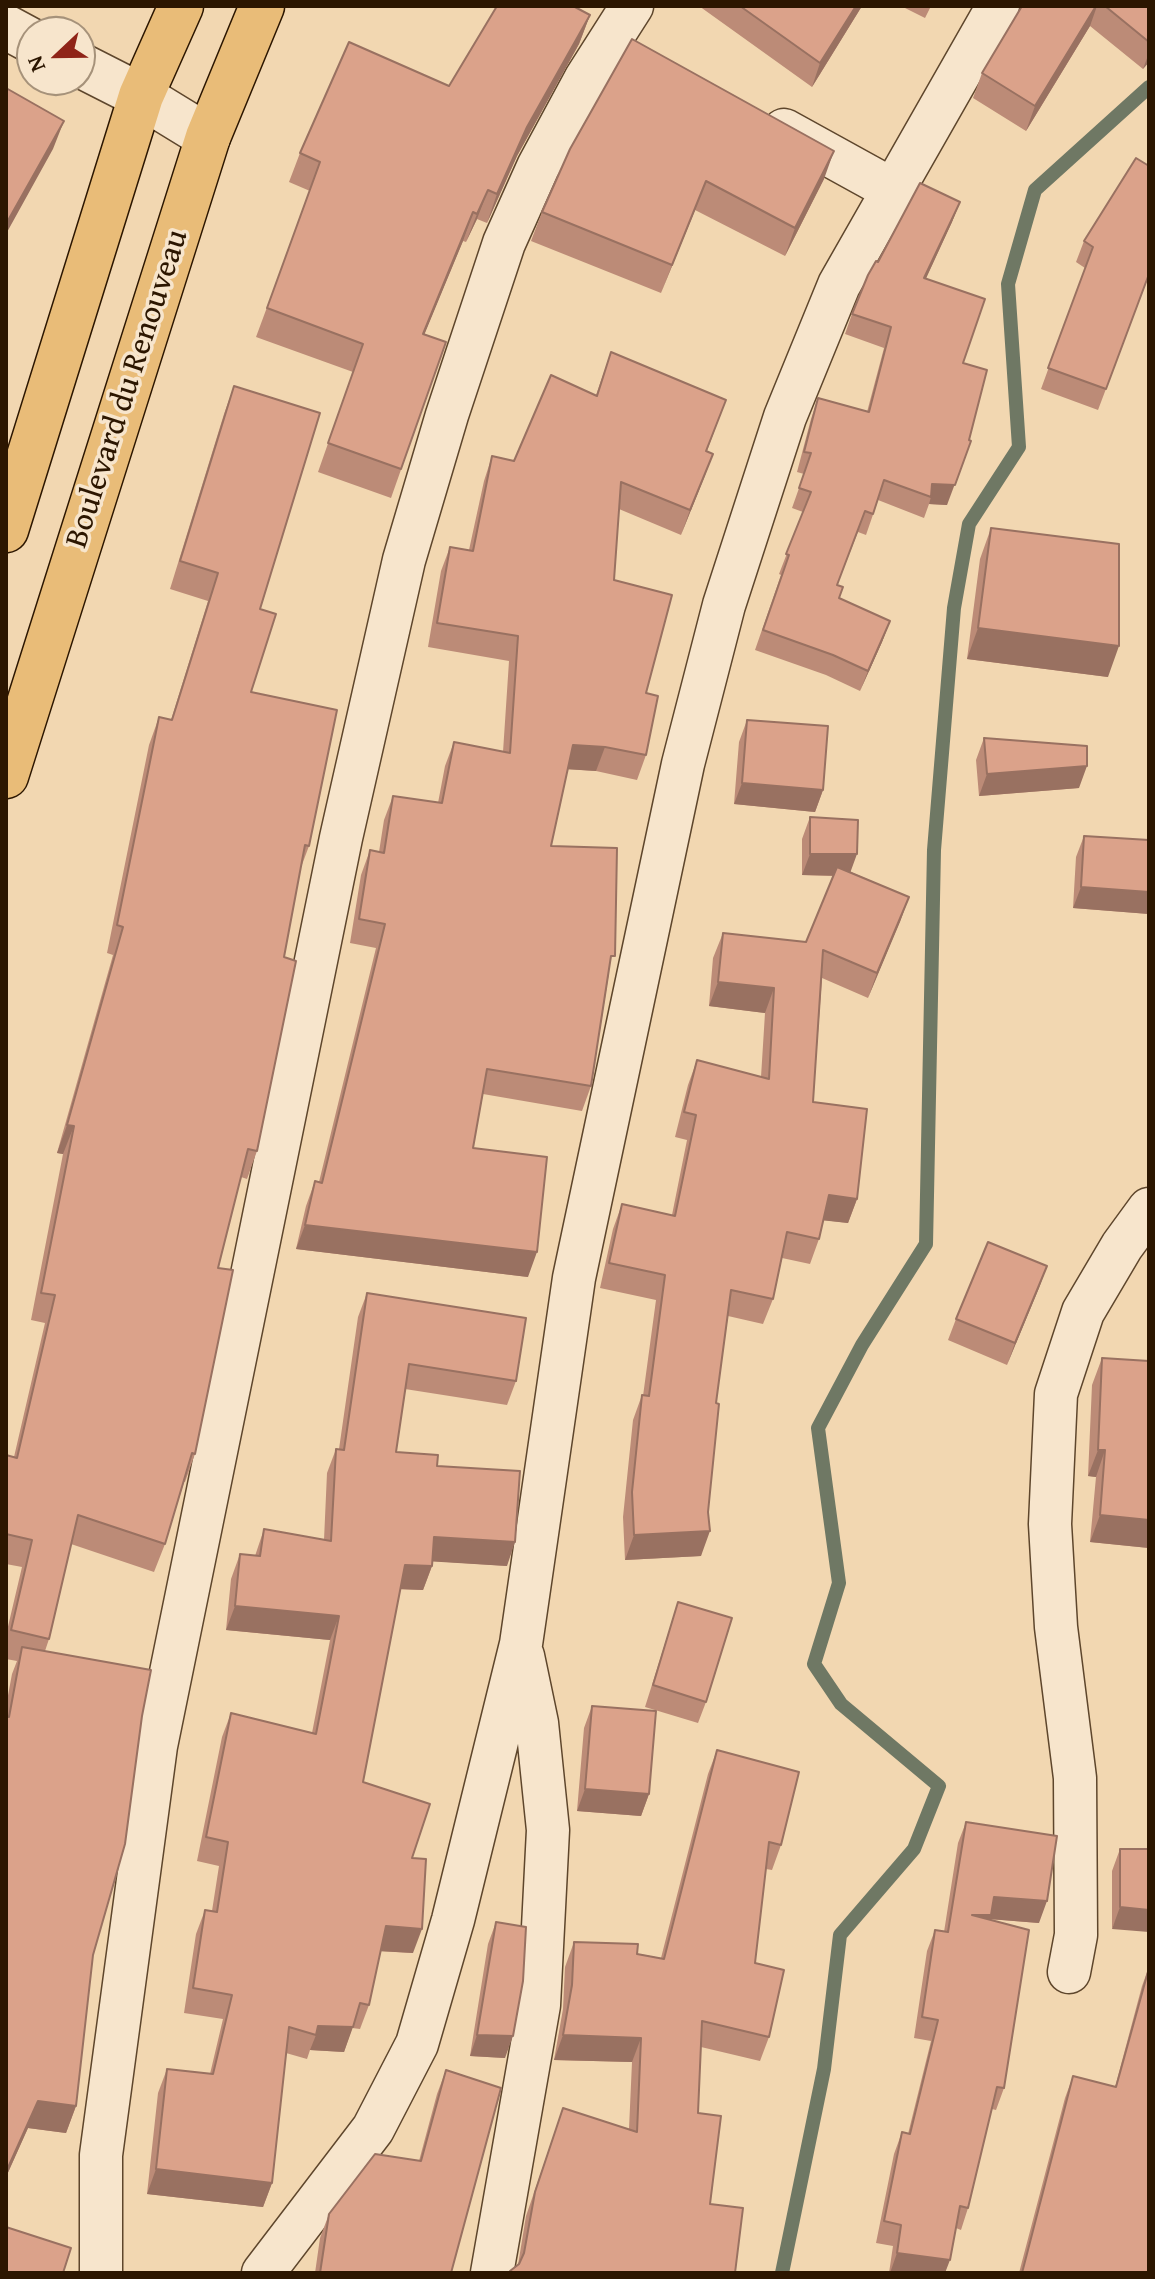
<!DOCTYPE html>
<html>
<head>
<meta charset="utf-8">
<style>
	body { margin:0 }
	#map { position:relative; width:1155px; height:2279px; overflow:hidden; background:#f2d7b1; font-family:"Gentium Book Plus",serif }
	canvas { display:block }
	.frame { position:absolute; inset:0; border:8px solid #2c1600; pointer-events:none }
	.north { position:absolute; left:16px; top:16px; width:80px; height:80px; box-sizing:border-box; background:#f7e5cc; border:2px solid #a6927a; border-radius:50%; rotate:248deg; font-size:22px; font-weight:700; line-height:32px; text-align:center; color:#2c1600 }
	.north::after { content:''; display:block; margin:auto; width:28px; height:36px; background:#8f2418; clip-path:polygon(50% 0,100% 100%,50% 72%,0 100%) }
</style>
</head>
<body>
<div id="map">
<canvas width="1155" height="2279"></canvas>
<div class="frame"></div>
<div class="north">N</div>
</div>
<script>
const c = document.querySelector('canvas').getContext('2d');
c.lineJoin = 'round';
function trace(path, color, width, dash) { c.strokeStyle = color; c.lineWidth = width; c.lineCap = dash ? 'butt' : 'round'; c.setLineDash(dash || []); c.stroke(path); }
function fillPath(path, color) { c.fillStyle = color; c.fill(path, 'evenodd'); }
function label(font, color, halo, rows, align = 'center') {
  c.font = font + ' "Gentium Book Plus",serif'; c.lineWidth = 7; c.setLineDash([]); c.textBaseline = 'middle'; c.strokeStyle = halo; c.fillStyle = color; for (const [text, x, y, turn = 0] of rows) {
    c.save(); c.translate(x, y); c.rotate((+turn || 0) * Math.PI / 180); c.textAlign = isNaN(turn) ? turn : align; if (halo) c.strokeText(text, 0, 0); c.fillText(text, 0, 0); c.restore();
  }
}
const stream = new Path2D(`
	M782 2273 824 2069 840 1935 914 1849 939 1786 841 1704 814 1664 839 1583 818 1428 862 1345 926 1244 934 850 954 608 969 524 1019 447 1008 284 1035 190 1149 87`);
const minor = new Path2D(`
	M784 130 891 189
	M1069 1972 1076 1935 1075 1778 1056 1627 1050 1524 1056 1394 1083 1312 1122 1246 1149 1209
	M101 2273V2155L156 1746 341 838 404 560 447 415 504 243 538 167 586 78 632 6
	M263 2273 373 2129 417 2044 453 1920 521 1644 574 1278 683 764 724 605 785 417 839 285 998 6
	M492 2273 539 2005 548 1830 537 1723 523 1656`);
const tertiary = new Path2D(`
	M6 27 32 41
	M80 65 141 96 208 137`);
const trunk = new Path2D(`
	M6 530 141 96 181 6
	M6 776 208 137 262 6`);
const wall = new Path2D(`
	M699 6H862L812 87Z
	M901 6H931L925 18Z
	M1022 6H1149V62L1143 69 1090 26 1026 131 973 98 982 73Z
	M590 15 579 44 517 156 487 223 477 219 466 242 463 241 424 334 446 342 391 498 318 472 353 372 256 337 310 191 289 182 300 153 449 86Z
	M570 149 824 179 785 256 695 210 661 293 531 241 542 212Z
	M960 202 952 222 926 278 963 363 947 505 929 504 924 518 878 500 866 535 858 532 837 585 839 598 890 621 882 642 860 691 826 675 755 650 781 575 779 574 803 512 792 508 804 474 797 472 811 419 818 398 867 412 884 348 845 334 852 314 878 262Z
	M1084 241 1149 275 1098 410 1041 389 1085 268 1076 262Z
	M611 352 726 400 707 451 713 454 681 535 619 509 614 580 646 693V755L637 780 596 771 567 769 551 846 609 973 591 1086 582 1111 483 1094 473 1148 528 1277 296 1249 306 1206 315 1181 319 1182 376 948 350 943 361 875 370 850 379 852 384 820 393 796 438 803 445 766 454 742 503 752 509 661 428 647 441 571 450 547 469 550 484 481 492 456 514 461 596 395Z
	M234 386 260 609 251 692 309 846 300 870 284 957 257 1151 247 1179 241 1177 218 1268 195 1454 185 1482H184L165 1544 154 1572 71 1544 49 1639 45 1651 93 1955 76 2106 66 2133 28 2128 6 2177V1706L12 1674 17 1661 6 1659V1635L22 1567 6 1564V1455L14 1457 45 1323 31 1320 63 1154 57 1153 113 955 107 953 149 745 159 717 171 720 208 601 170 589 224 414Z
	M991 528 1108 677 967 659 980 559Z
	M747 720 823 790 815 812 734 804 739 742Z
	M984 738 1079 788 979 796 976 760Z
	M810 817 851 872 909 897 868 998 822 978 813 1102 857 1199 848 1223 823 1220 819 1239 810 1264 782 1258 773 1299 763 1324 728 1316 716 1403 701 1556 625 1560 623 1517 633 1420 642 1395 643 1396 656 1300 600 1288 613 1229 622 1204 672 1215 687 1140 675 1137 688 1085 697 1060 761 1077 765 1013 709 1006 713 958 723 933 806 942 834 876 802 875V839Z
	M1084 836 1149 840V914L1073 908 1076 857Z
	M1047 1266 1007 1365 948 1340 956 1319Z
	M367 1293 516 1381 507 1405 405 1389 396 1452 437 1466 507 1566 432 1561V1566L423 1590 400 1589 363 1782 412 1858 413 1953 380 1951 369 2005 360 2029 352 2028 344 2052 310 2050 307 2059 286 2053 272 2183 263 2207 147 2194 158 2093 167 2069 210 2074 223 2019 184 2013 196 1934 205 1910 212 1911 219 1866 197 1861 222 1737 231 1713 312 1733 330 1640 226 1630 231 1579 240 1554 255 1556 264 1529 324 1540 327 1473 336 1449H339L358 1317Z
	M1102 1358 1149 1361V1548L1090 1542 1096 1477 1088 1476 1092 1385Z
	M678 1602 706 1702 698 1723 645 1707Z
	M592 1706 649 1794 641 1816 577 1811 584 1728Z
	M717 1750 781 1845 772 1870 766 1869 755 1963 769 2037 760 2061 701 2047 698 2113 710 2204 518 2265 526 2216 563 2108 629 2129 632 2062 554 2060 563 2009 565 1967 574 1942 661 1958 708 1774Z
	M966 1822 1039 1923 989 1919 1004 2088 996 2110 992 2109 968 2208 961 2230 956 2228 945 2273H889L893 2246 876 2243 894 2154 902 2132 908 2134 931 2041 914 2038 927 1951 935 1930 944 1932 958 1843Z
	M1120 1849H1149L1112 1929V1871Z
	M496 1922 505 2058 470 2056 488 1944Z
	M1149 1967V2273H1019L1065 2098 1073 2076 1115 2087 1142 1986Z
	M446 2070 451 2273H315L320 2238 329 2214 419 2161 437 2094Z`);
const shadedWall = new Path2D(`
	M856 6H862L812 87 820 63Z
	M1096 6H1097L1090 26 1026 131 1035 106Z
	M590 15 579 44 517 156 487 223 497 194 527 127Z
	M1149 53V62L1143 69Z
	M64 121 53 149 6 234V224Z
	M834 151 824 179 785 256 795 228Z
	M706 181 695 210 661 293 672 265Z
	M488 190 477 219 466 242 477 214Z
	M960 202 952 222 917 298 924 278Z
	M473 212 463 241 413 362 423 334Z
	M971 441 947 505 929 504 931 497 932 484Z
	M713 454 704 478 681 535 690 510Z
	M890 621 882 642 860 691 868 671Z
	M978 628 1119 646 1108 677 967 659Z
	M573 745 605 747 596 771 564 769Z
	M1087 766 1079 788 979 796 987 774Z
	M742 783 823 790 815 812 734 804Z
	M810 854H857L849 876 802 875Z
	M1081 887 1149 892V914L1073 908Z
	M909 897 900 922 868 998 877 973Z
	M718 982 774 988 765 1013 709 1006Z
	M67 1125 74 1126 63 1154 57 1153Z
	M829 1195 857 1199 848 1223 820 1220Z
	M305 1225 537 1252 528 1277 296 1249Z
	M1047 1266 1039 1288 1007 1365 1015 1343Z
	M1098 1450H1105L1096 1477 1088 1476Z
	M1100 1515 1149 1520V1548L1090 1542Z
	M710 1531 701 1556 625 1560 634 1535Z
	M434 1537 515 1542 507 1566 425 1561Z
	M405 1565 432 1566 423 1590 396 1589Z
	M235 1606 339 1616 330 1640 226 1630Z
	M585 1789 649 1794 641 1816 577 1811Z
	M994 1897 1047 1901 1039 1923 989 1919 983 1936 972 1915Z
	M1120 1907 1149 1910V1932L1112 1929Z
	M386 1926 422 1929 413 1953 377 1951Z
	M318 2026 353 2027 344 2052 310 2050 316 2035Z
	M477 2035 513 2036 505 2058 470 2056Z
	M563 2035 641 2038 632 2062 554 2060Z
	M38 2101 76 2106 66 2133 28 2128 6 2177V2172Z
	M156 2169 272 2183 263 2207 147 2194Z
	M897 2253 950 2260 945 2273H890Z`);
const building = new Path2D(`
	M497 6H573L590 15 527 127 497 194 488 190 477 214 473 212 423 334 446 342 401 469 328 443 363 344 267 308 320 162 300 153 349 42 449 86Z
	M740 6H856L820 63Z
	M1022 6H1096L1035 106 982 73Z
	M1105 6H1149V42Z
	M632 39 834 151 795 228 706 181 672 265 542 212 570 149Z
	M6 88 64 121 6 224Z
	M1136 158 1149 166V274L1106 389 1048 368 1093 247 1084 241Z
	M920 183 960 202 924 278 985 299 963 363 987 370 969 440 971 441 955 485 932 484 931 497 884 480 873 514 865 511 837 585 843 587 839 598 890 621 868 671 833 655 763 630 789 555 786 554 811 492 799 488 811 453 804 452 818 398 869 412 891 327 852 314 868 275 876 261 878 262Z
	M611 352 726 400 706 451 713 454 690 510 621 482 614 580 672 595 646 693 658 696 646 755 605 747 573 745 551 846 617 848 615 956H611L591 1086 487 1069 473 1148 547 1157 537 1252 305 1225 315 1181 322 1183 385 924 359 919 370 850 384 853 393 796 442 803 454 742 510 753 518 636 437 623 450 547 473 551 492 456 514 461 551 375 597 396Z
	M234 386 320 413 260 609 276 614 251 692 337 710 309 846 305 845 284 957 296 961 257 1151 248 1149 218 1268 233 1270 195 1454 192 1453 165 1544 78 1515 49 1639 11 1630 32 1540 6 1534V1455L17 1458 55 1295 41 1293 74 1126 67 1125 123 927 117 925 159 717 172 720 218 573 180 561Z
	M991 528 1119 544V646L978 628Z
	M747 720 828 726 823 790 742 783Z
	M984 738 1087 746V766L987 774Z
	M810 817 858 820 857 854H810Z
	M1084 836 1149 840V892L1081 887Z
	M837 867 909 897 877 973 823 950 813 1102 867 1109 857 1199 829 1195 819 1239 787 1232 773 1299 731 1290 716 1403 719 1404 708 1512 710 1531 634 1535 632 1492 642 1395 649 1396 665 1275 609 1263 622 1204 675 1216 696 1115 684 1112 697 1060 769 1079 774 988 718 982 723 933 806 942Z
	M988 1242 1047 1266 1015 1343 956 1319Z
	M367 1293 526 1318 516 1381 409 1364 396 1452 438 1455 437 1466 520 1471 515 1542 434 1537 432 1566 405 1565 363 1782 430 1804 412 1858 426 1859 422 1929 386 1926 369 2005 360 2003 353 2027 318 2026 316 2035 289 2027 272 2183 156 2169 167 2069 213 2074 232 1995 193 1988 205 1910 217 1912 228 1842 206 1837 231 1713 316 1734 339 1616 235 1606 240 1554 260 1556 264 1529 331 1541 336 1449 344 1450Z
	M1102 1358 1149 1361V1520L1100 1515 1105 1450H1098Z
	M678 1602 732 1618 706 1702 653 1685Z
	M22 1647 151 1670 142 1716 125 1844 93 1955 76 2106 38 2101 6 2172V1716L9 1717Z
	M592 1706 656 1711 649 1794 585 1789Z
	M717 1750 799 1772 781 1845 769 1842 755 1963 784 1970 769 2037 702 2021 698 2113 721 2116 710 2204 743 2208 735 2273H509L510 2271 519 2264 524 2253 535 2192 563 2108 637 2132 641 2038 563 2035 572 1985 574 1942 638 1944 637 1954 664 1959Z
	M966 1822 1057 1836 1047 1901 994 1897 991 1915H972L1029 1930 1004 2088 997 2087 968 2208 960 2206 950 2260 897 2253 901 2225 884 2221 902 2132 910 2134 938 2020 922 2017 935 1930 948 1932Z
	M1120 1849H1149V1910L1120 1907Z
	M496 1922 526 1927 523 1981 513 2036 477 2035Z
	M1149 1968V2273H1022L1073 2076 1116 2087Z
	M446 2070 501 2088 451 2273H320L329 2214 375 2154 421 2161Z
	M6 2227 71 2248 63 2273H6Z`);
const streetNames = [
	["Boulevard du Renouveau",128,389,-72]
];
trace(stream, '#6f7864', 14);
trace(minor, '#5e462c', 45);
trace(tertiary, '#5e462c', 47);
trace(trunk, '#2c1600', 47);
trace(minor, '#f7e5cc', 42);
trace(tertiary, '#f7e5cc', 44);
trace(trunk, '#e9bc78', 44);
fillPath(wall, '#bc8b77');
fillPath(shadedWall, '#997161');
fillPath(building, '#dba28a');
trace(building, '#997161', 2);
label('32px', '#2c1600', '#f7e5cc', streetNames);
</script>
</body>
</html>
